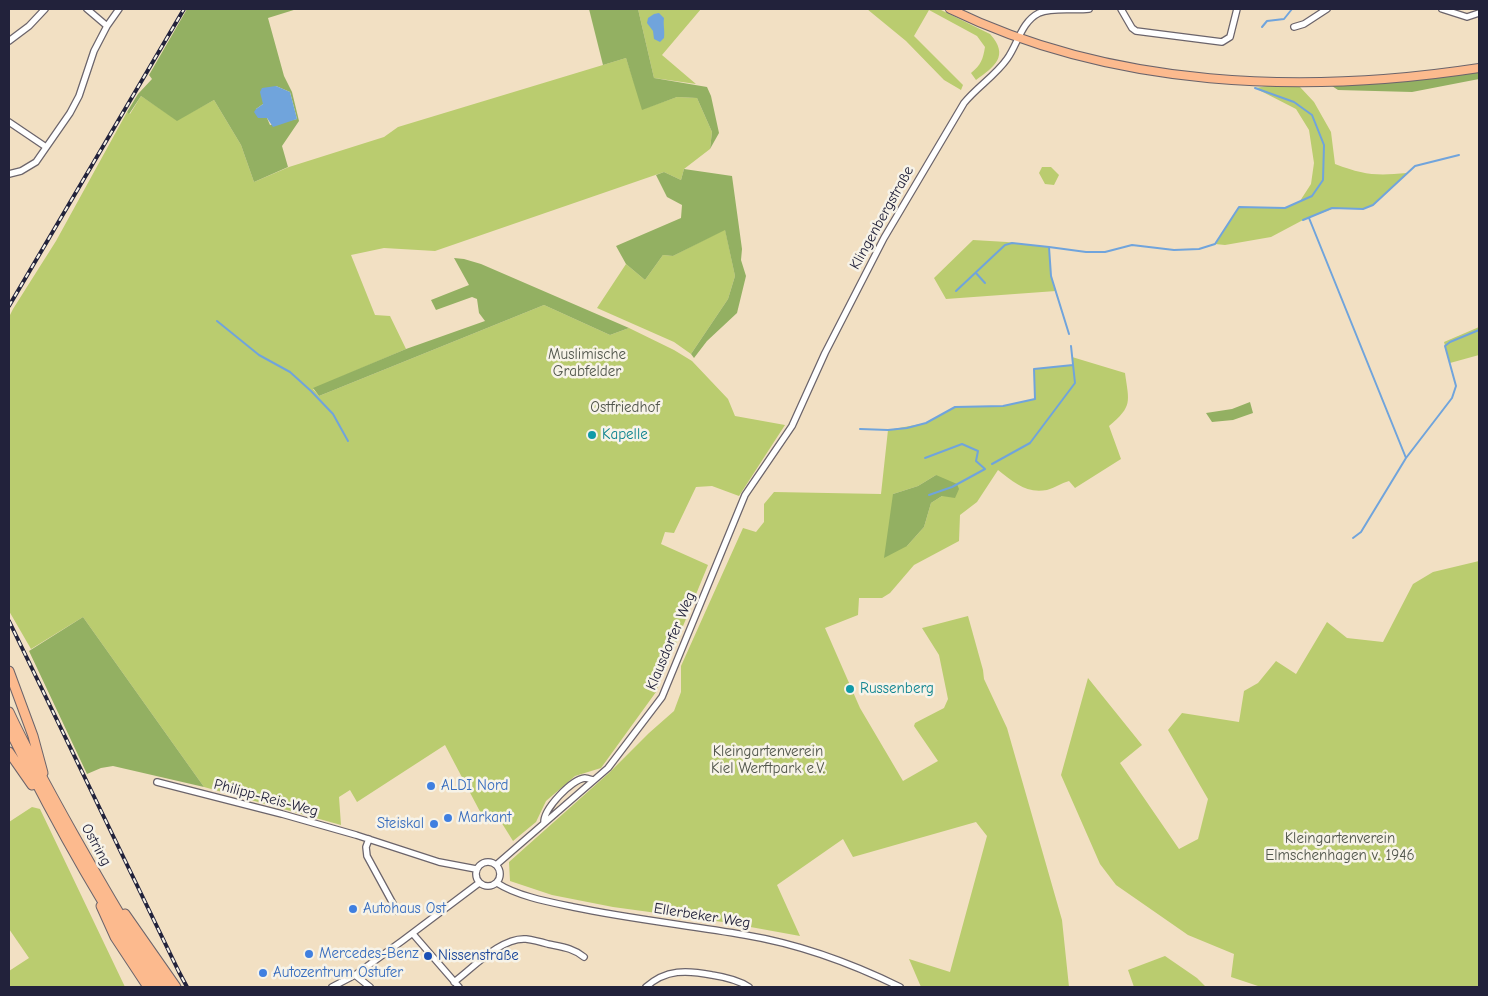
<!DOCTYPE html>
<html>
<head>
<meta charset="utf-8">
<style>
	body { margin:0 }
	#map { position:relative; width:1488px; height:996px; overflow:hidden; background:#f2e0c3; font-family:"Comic Neue",sans-serif }
	canvas { display:block }
	.frame { position:absolute; inset:0; border:10px solid #22223b; pointer-events:none }
</style>
</head>
<body>
<div id="map">
<canvas width="1488" height="996"></canvas>
<div class="frame"></div>
</div>
<script>
const c = document.querySelector('canvas').getContext('2d');
c.lineJoin = 'round';
function fillPath(path, color) { c.fillStyle = color; c.fill(path, 'evenodd'); }
function trace(path, color, width, dash) { c.strokeStyle = color; c.lineWidth = width; c.lineCap = dash ? 'butt' : 'round'; c.setLineDash(dash || []); c.stroke(path); }
function label(font, color, halo, rows, align = 'center') {
  c.font = font + ' "Comic Neue",sans-serif'; c.lineWidth = 5; c.setLineDash([]); c.textBaseline = 'middle'; c.strokeStyle = halo; c.fillStyle = color; for (const [text, x, y, turn = 0] of rows) {
    c.save(); c.translate(x, y); c.rotate((+turn || 0) * Math.PI / 180); c.textAlign = isNaN(turn) ? turn : align; if (halo) c.strokeText(text, 0, 0); c.fillText(text, 0, 0); c.restore();
  }
}
const green = new Path2D(`
	M638 9H701L662 55 696 84 654 78Z
	M867 9H939L990 34C1010 56 994 67 976 80L971 73C981 65 983 59 985 47L977 36 929 10 914 36 963 85 961 90 944 80 906 41Z
	M626 58 643 109 677 97 697 98 712 132 710 149 684 169 681 180 664 172 435 251 384 248 351 255 375 315 390 316 406 349 313 389 319 396 544 305 610 335 629 328 674 350 692 361 728 399 735 416 785 425 739 496 712 486 696 487 674 533 665 532 661 544 708 565 656 692 601 768 575 776 546 801 536 822 513 841 498 817 486 823 445 745 357 802 350 790 339 797 341 825 204 787 83 617 31 649 9 611V317L13 309 56 241 127 112 130 114 141 96 177 120 214 100 241 145 254 182 289 167 384 137 398 127Z
	M1268 86 1300 87 1314 102 1331 132 1335 164C1364 175 1376 176 1407 173L1373 205 1363 209H1332L1303 220 1271 237 1225 245 1215 244 1239 207 1285 208 1300 201 1311 184 1314 163 1309 130 1296 109 1255 88Z
	M1042 167H1051L1059 175 1054 185 1045 184 1039 173Z
	M725 229 735 276 728 299 691 354 674 342 597 308 626 264 645 280 663 255 673 256Z
	M973 240 1007 242 1049 247 1051 276 1056 291 946 299 934 278Z
	M1479 327V355L1450 363 1444 342Z
	M1072 357 1125 373C1129 402 1133 406 1109 426L1121 459 1075 488 1069 481C1061 483 1055 488 1047 490 1026 494 1014 482 998 470L977 502 960 515 959 541 914 565 890 593 882 598H859L858 615 825 628 860 708 903 781 938 761 914 726 915 723 944 708 948 699 939 655 922 628 968 616 983 670 984 679 1007 728 1062 920 1069 987H921L909 959 950 972 987 836 976 822 853 857 843 839 777 885 800 936 723 922 613 907 552 895 510 881 509 862 610 772 649 733 674 711 681 692V666L743 528 756 532 764 522V504L774 492 881 494 888 430 926 423 955 407 1003 406 1035 399 1034 369 1073 365ZM936 475 942 496 931 503 924 527 907 546 893 494 918 486Z
	M1479 561V987H1258V986L1231 977 1234 954 1188 935 1116 885 1100 864 1061 775 1088 678 1142 745 1120 763 1179 849 1198 839 1208 799 1168 730 1182 713 1239 722 1244 691 1258 683 1276 661 1296 674 1327 622 1347 638 1383 642 1413 584 1433 572Z
	M32 807 40 809 125 987H9V971L29 958 9 929V822Z
	M1165 956 1197 978 1206 987H1134L1128 970Z`);
const forest = new Path2D(`
	M187 9H297L268 18 284 76 292 92 299 121 282 146 288 167 254 182 241 145 214 100 177 121 141 96 129 114 127 112 138 94 152 79 149 75ZM276 86 290 92 297 119 270 125 267 118 256 109 263 104Z
	M589 9H638L654 78 707 87 711 96 719 133 710 149 712 132 697 98 677 97 642 110 626 58 603 65Z
	M1479 70V79L1412 92 1338 90 1332 86 1392 82Z
	M684 169 732 176 742 249 741 260 746 276 737 313 707 341 694 358 691 354 728 299 735 276 725 230 673 256 663 255 645 280 626 264 616 246 681 218 682 205 667 197 656 175 664 172 681 180Z
	M454 258 464 259 481 264 629 328 610 335 544 305 319 396 313 388 406 349 485 321 479 313 477 299 472 297 436 310 431 300 469 285Z
	M1250 402 1253 413 1233 420 1212 422 1206 413 1232 409Z
	M936 475 957 484 959 489 955 498 942 496 931 503 924 527 907 546 884 558 893 494 918 486Z
	M83 617 204 787 113 766 101 768 87 774 29 651Z`);
const water = new Path2D(`
	M659 13 664 18C663 25 665 30 664 38L660 42 654 39 653 31 647 23 648 18 654 14Z
	M276 86 290 92 297 119 273 127 267 118H258L254 112 256 109 263 104 260 92 262 88Z`);
const stream = new Path2D(`
	M1262 27 1267 21 1284 19 1292 9
	M1309 218 1406 458
	M1303 220 1332 208 1363 209 1373 205 1415 166 1459 155
	M976 273 985 283
	M956 291 1005 245 1012 243 1049 247
	M217 321 259 355 290 372 311 391 333 414 348 441
	M1069 334 1051 276 1049 247 1086 252H1105L1132 245 1174 250 1199 249 1215 244 1239 207 1285 208 1312 196 1323 180 1324 145 1312 115 1294 102 1255 88
	M860 429 888 430 907 428 926 423 955 407 1003 406 1035 399 1034 369 1073 365
	M925 458 962 444 978 451 976 461 985 469 952 487 929 495
	M992 464 1030 443 1075 383 1071 346
	M1353 538 1361 532 1406 458 1452 398 1456 386 1445 346 1450 342 1479 330`);
const minor = new Path2D(`
	M87 9 107 26
	M1121 9 1132 28 1136 31 1222 42 1230 37 1237 9
	M1442 9 1467 17 1479 13
	M1294 27 1304 24 1327 9
	M9 41 29 26 45 9
	M9 122 46 147
	M9 174 21 171 36 162 70 113 79 96 94 51 107 26 119 9
	M157 782 282 814 356 835 439 862 476 869
	M544 823C543 809 572 779 585 778 586 778 593 780 593 780
	M369 839 366 847 367 856 397 911
	M476 874a12 12 0 1 1 24 0a12 12 0 1 1-24 0Z
	M496 865 608 768 662 697 745 495 792 426 825 353 884 238 964 103C977 87 995 76 1007 59 1018 44 1021 22 1039 13 1054 7 1073 11 1089 9
	M497 883C517 896 549 902 573 907 630 919 688 925 745 935 799 944 851 963 900 987
	M413 934 459 987
	M355 975 370 987
	M454 982C473 968 501 937 526 939 533 940 541 942 548 944 562 947 573 948 584 957
	M332 987 355 975 402 941 479 883
	M646 987C666 969 687 970 712 975 725 977 738 980 749 987`);
const major = new Path2D(`
	M950 9C1113 88 1303 95 1479 68`);
const highway = new Path2D(`
	M9 671 33 736 43 773
	M9 712C29 755 52 796 75 837 104 888 133 939 167 987
	M9 729C53 818 101 906 158 987
	M9 752 32 785
	M101 906 115 937 148 987
	M125 914 176 987`);
const rail = new Path2D(`
	M9 306 184 9
	M9 621 179 972 187 987`);
const markers = [
	[592,435,5,"#0f9aa8"],
	[850,689,5,"#0f9aa8"],
	[431,786,5,"#3f7fe0"],
	[448,818,5,"#3f7fe0"],
	[434,824,5,"#3f7fe0"],
	[353,909,5,"#3f7fe0"],
	[309,954,5,"#3f7fe0"],
	[428,956,5,"#1a4fb4"],
	[263,973,5,"#3f7fe0"]
];
const streetNames = [
	["Klingenbergstraße",882,218,-61],
	["Klausdorfer Weg",671,641,-67],
	["Philipp-Reis-Weg",266,798,15],
	["Ostring",96,845,61],
	["Ellerbeker Weg",702,916,9]
];
const parkNames = [
	["Muslimische",587,355],
	["Grabfelder",587,372],
	["Ostfriedhof",625,408],
	["Kleingartenverein",768,752],
	["Kiel Werftpark e.V.",768,769],
	["Kleingartenverein",1340,839],
	["Elmschenhagen v. 1946",1340,856]
];
const cultureNames = [
	["Kapelle",602,435],
	["Russenberg",860,689]
];
const shopNames = [
	["ALDI Nord",441,786],
	["Markant",458,818],
	["Steiskal",424,824,"right"],
	["Autohaus Ost",363,909],
	["Mercedes-Benz",319,954],
	["Autozentrum Ostufer",273,973]
];
const transitNames = [
	["Nissenstraße",438,956]
];
fillPath(green, '#bacc6f');
fillPath(forest, '#93b062');
fillPath(water, '#70a4dc');
trace(stream, '#70a4dc', 2);
trace(minor, '#6b646b', 8);
trace(major, '#6b646b', 10);
trace(highway, '#6b646b', 11);
trace(minor, '#fff', 5.5);
trace(major, '#fcba8e', 8);
trace(highway, '#fcba8e', 9);
trace(rail, '#22223b', 4);
trace(rail, '#f7f3e8', 2, [5.5]);
for (const [x, y, r, color] of markers) { const dot = new Path2D(); dot.arc(x, y, r, 0, 2 * Math.PI); c.fillStyle = color; c.fill(dot); trace(dot, '#f7f3e8', 2); }
label('15px', '#22223b', '#f7f3e8', streetNames);
label('15px', '#50554b', '#f7f3e8', parkNames);
label('15px', '#0d838f', '#f7f3e8', cultureNames, 'left');
label('15px', '#366cbe', '#f7f3e8', shopNames, 'left');
label('15px', '#164399', '#f7f3e8', transitNames, 'left');
</script>
</body>
</html>
